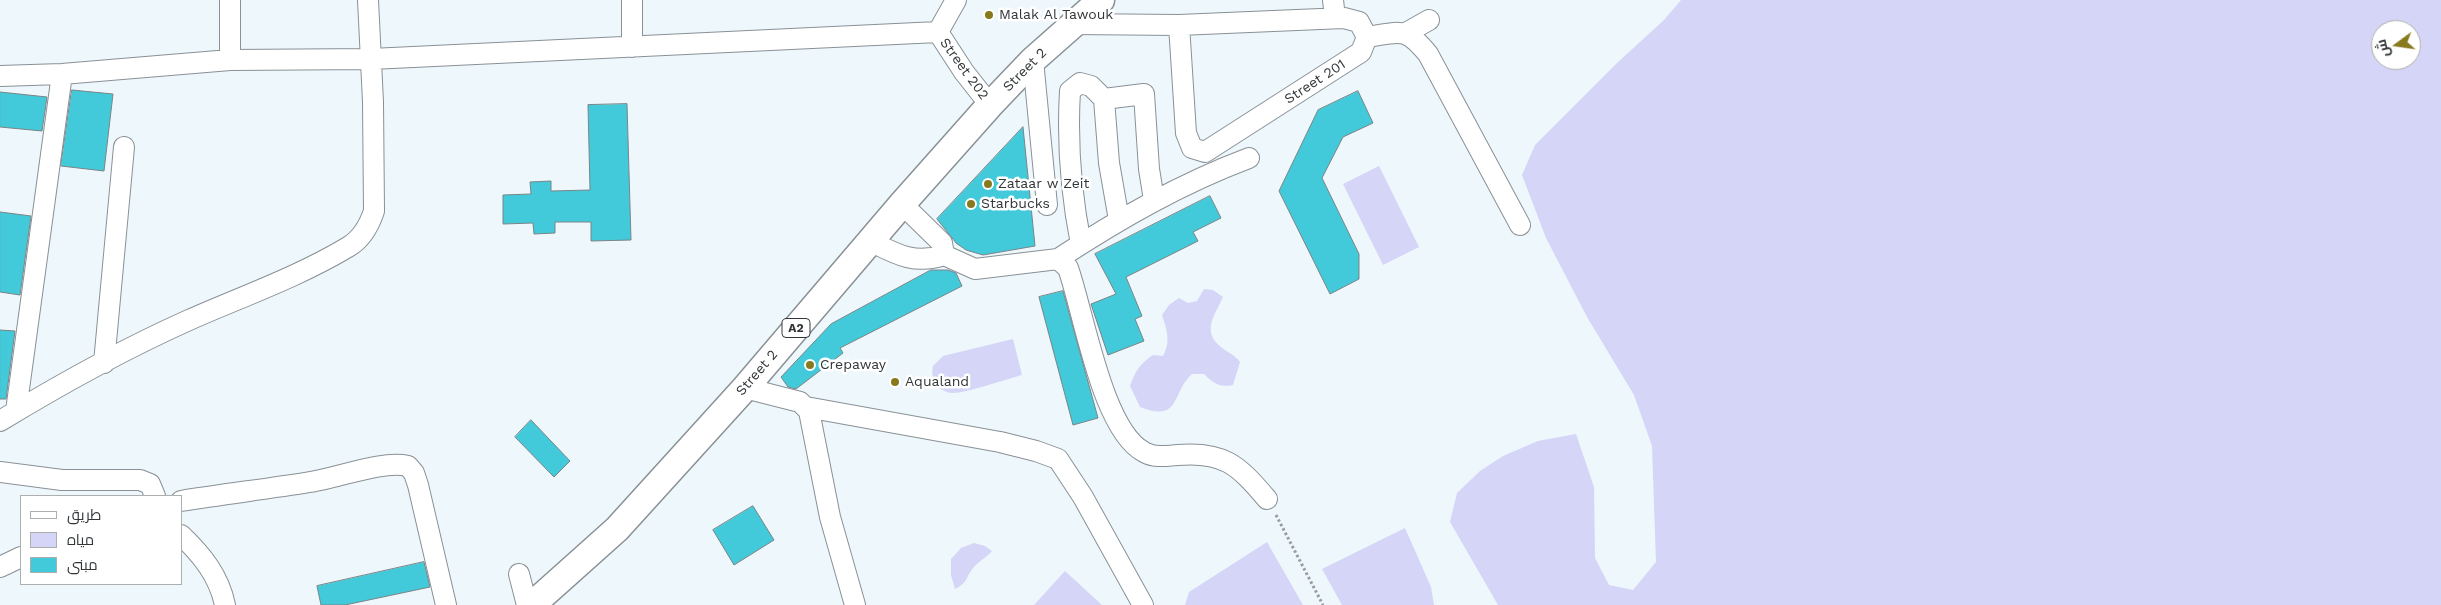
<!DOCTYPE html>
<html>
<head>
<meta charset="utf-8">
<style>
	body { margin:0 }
	#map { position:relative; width:2441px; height:605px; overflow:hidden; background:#eef7fc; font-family:"Work Sans",Cairo,sans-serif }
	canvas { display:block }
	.legend { position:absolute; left:20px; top:495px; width:162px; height:90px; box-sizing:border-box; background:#fff; border:1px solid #adafaf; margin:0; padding:6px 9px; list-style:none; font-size:15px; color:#323638 }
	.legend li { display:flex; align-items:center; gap:10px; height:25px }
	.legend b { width:25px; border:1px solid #adafaf }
	.north { position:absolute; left:2371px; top:20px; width:50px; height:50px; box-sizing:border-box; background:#fff; border:1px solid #adafaf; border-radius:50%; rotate:256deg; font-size:14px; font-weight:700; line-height:20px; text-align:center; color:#323638 }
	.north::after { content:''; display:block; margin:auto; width:18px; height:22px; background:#877a1e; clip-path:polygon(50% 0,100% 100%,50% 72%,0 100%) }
</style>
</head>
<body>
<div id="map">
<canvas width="2441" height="605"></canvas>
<ul class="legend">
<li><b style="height:6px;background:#fff"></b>طريق</li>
<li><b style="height:14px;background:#d5d5f7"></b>مياه</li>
<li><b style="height:14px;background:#43cada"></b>مبنى</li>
</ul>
<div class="north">ش</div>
</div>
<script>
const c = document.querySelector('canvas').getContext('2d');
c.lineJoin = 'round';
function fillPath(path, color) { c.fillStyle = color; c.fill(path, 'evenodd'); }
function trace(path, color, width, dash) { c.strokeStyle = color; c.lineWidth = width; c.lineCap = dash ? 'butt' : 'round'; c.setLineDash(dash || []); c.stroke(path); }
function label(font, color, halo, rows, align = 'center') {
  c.font = font + ' "Work Sans",sans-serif'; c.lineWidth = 5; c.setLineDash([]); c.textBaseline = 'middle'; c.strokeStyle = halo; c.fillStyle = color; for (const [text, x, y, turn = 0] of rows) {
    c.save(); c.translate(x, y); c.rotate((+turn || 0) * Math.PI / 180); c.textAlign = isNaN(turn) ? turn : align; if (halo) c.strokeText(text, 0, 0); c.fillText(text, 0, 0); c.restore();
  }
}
const water = new Path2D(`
	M1681 0H2441V605H1498L1450 522 1457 493 1480 471 1503 456 1538 441 1576 434 1594 487 1595 558 1609 585 1633 590 1656 562 1652 446 1634 395 1587 317 1546 238 1522 175 1535 145 1617 63 1664 20ZM2381 30H2411V60H2381Z
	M1379 166 1419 247 1383 265 1343 184Z
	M1204 289 1213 290 1223 297C1215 315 1201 331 1221 347 1228 353 1234 354 1240 362L1233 385C1220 388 1213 383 1204 374H1192C1171 393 1181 423 1140 407L1130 386C1135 371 1140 364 1153 355L1163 356C1171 342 1167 330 1162 315L1169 305 1179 298 1188 303 1197 301Z
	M1013 339 1022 375C1007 379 966 393 953 393 938 392 930 380 933 366L943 356Z
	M1405 528 1431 587 1434 605H1342L1322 569Z
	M1267 542 1303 605H1185L1189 592Z
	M974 543 985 546 992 551C986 558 979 561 974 567 965 577 969 582 955 589L951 575V559L961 548Z
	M1065 571 1102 605H1034Z`);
const building = new Path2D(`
	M72 90 113 94 104 171 61 166Z
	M1358 91 1373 123 1343 137 1322 178 1359 254V279L1330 294 1279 191 1318 110Z
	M0 92 47 97 42 131 0 127Z
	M627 104 631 240 591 241V222H555V233L534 234 533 223 503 224V195L531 194 530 182 551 181V191L590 190 588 105Z
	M1023 127 1035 246 983 255 966 250 956 243 937 219Z
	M1210 196 1221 218 1193 232 1198 241 1126 277 1142 316 1135 319 1144 341 1108 355 1091 304 1116 294 1095 254Z
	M0 212 31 216 20 295 0 292Z
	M931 270H948L956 273 962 286 840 348 843 353 796 389 788 387 781 377 831 324Z
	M1063 291 1098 418 1073 425 1039 297Z
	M0 330 15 331 6 399H0Z
	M531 420 570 461 554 477 515 437Z
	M753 506 774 540 734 565 713 530Z
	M424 562 430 587 345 605H321L317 586Z`);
const path = new Path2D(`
	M1276 515 1323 605`);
const minor = new Path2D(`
	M230 0V60
	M632 0V47
	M1333 0 1335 18
	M1072 24 1179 25 1344 18 1359 22 1367 37 1361 52 1205 152 1192 148 1186 133 1179 25
	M938 32 964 72 990 105
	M938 32 956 0
	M1406 33 1429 20
	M1367 37C1401 32 1405 26 1428 54L1520 225
	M1033 60 1047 205
	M0 76 62 74 230 60 371 59 938 32
	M902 204 942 243 944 255
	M1119 220 1109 163 1104 99 1144 94 1149 169 1154 200
	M870 241C896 254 914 265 944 255L975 269 1058 259 1068 268C1084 313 1102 430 1144 452 1154 458 1166 456 1177 455 1224 451 1238 465 1267 499
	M1081 244C1071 194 1067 142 1070 91L1080 83 1091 86 1104 99
	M1058 259C1119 219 1180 184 1249 158
	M104 363 124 147
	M745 388 800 402 809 411 830 517 855 605
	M806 407 1000 442 1036 451 1058 459 1083 497 1143 605
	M16 411 62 74
	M0 421C61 384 124 349 189 320 241 297 298 277 348 247 362 239 369 226 374 211L373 102 368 0
	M0 472 62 480H140L150 484 155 496
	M181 501C224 494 267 489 310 482 338 478 382 460 408 466L414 473 418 485 446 605
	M181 535C202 555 219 576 225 605
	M0 567 21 557
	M519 574 527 605`);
const major = new Path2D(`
	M532 605 617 529 745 388 902 204 990 105 1033 60 1101 0`);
const markers = [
	[989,15,5,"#877a1e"],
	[988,184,5,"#877a1e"],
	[971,204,5,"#877a1e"],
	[810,365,5,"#877a1e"],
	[895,382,5,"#877a1e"]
];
const shields = [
	[796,328,28]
];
const shieldNames = [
	["A2",796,328]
];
const poiNames = [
	["Malak Al Tawouk",999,15],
	["Zataar w Zeit",998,184],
	["Starbucks",981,204],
	["Crepaway",820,365],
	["Aqualand",905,382]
];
const streetNames = [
	["Street 202",964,69,54],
	["Street 2",1025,70,-45],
	["Street 201",1315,82,-33],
	["Street 2",757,373,-49]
];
fillPath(water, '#d5d5f7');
fillPath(building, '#43cada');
trace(building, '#7a8485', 1);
trace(minor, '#899196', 22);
trace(major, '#899196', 29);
trace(path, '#979da1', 3, [2.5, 2.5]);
trace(minor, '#fff', 20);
trace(major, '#fff', 26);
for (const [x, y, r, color] of markers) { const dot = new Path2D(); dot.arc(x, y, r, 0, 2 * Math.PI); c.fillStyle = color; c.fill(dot); trace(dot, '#fff', 2); }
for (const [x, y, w] of shields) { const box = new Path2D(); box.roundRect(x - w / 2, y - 9.5, w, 19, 4); c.fillStyle = '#fff'; c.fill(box); trace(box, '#323638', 1); }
label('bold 12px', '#323638', null, shieldNames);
label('14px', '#323638', '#fff', poiNames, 'left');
label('14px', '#323638', '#fff', streetNames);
</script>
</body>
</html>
